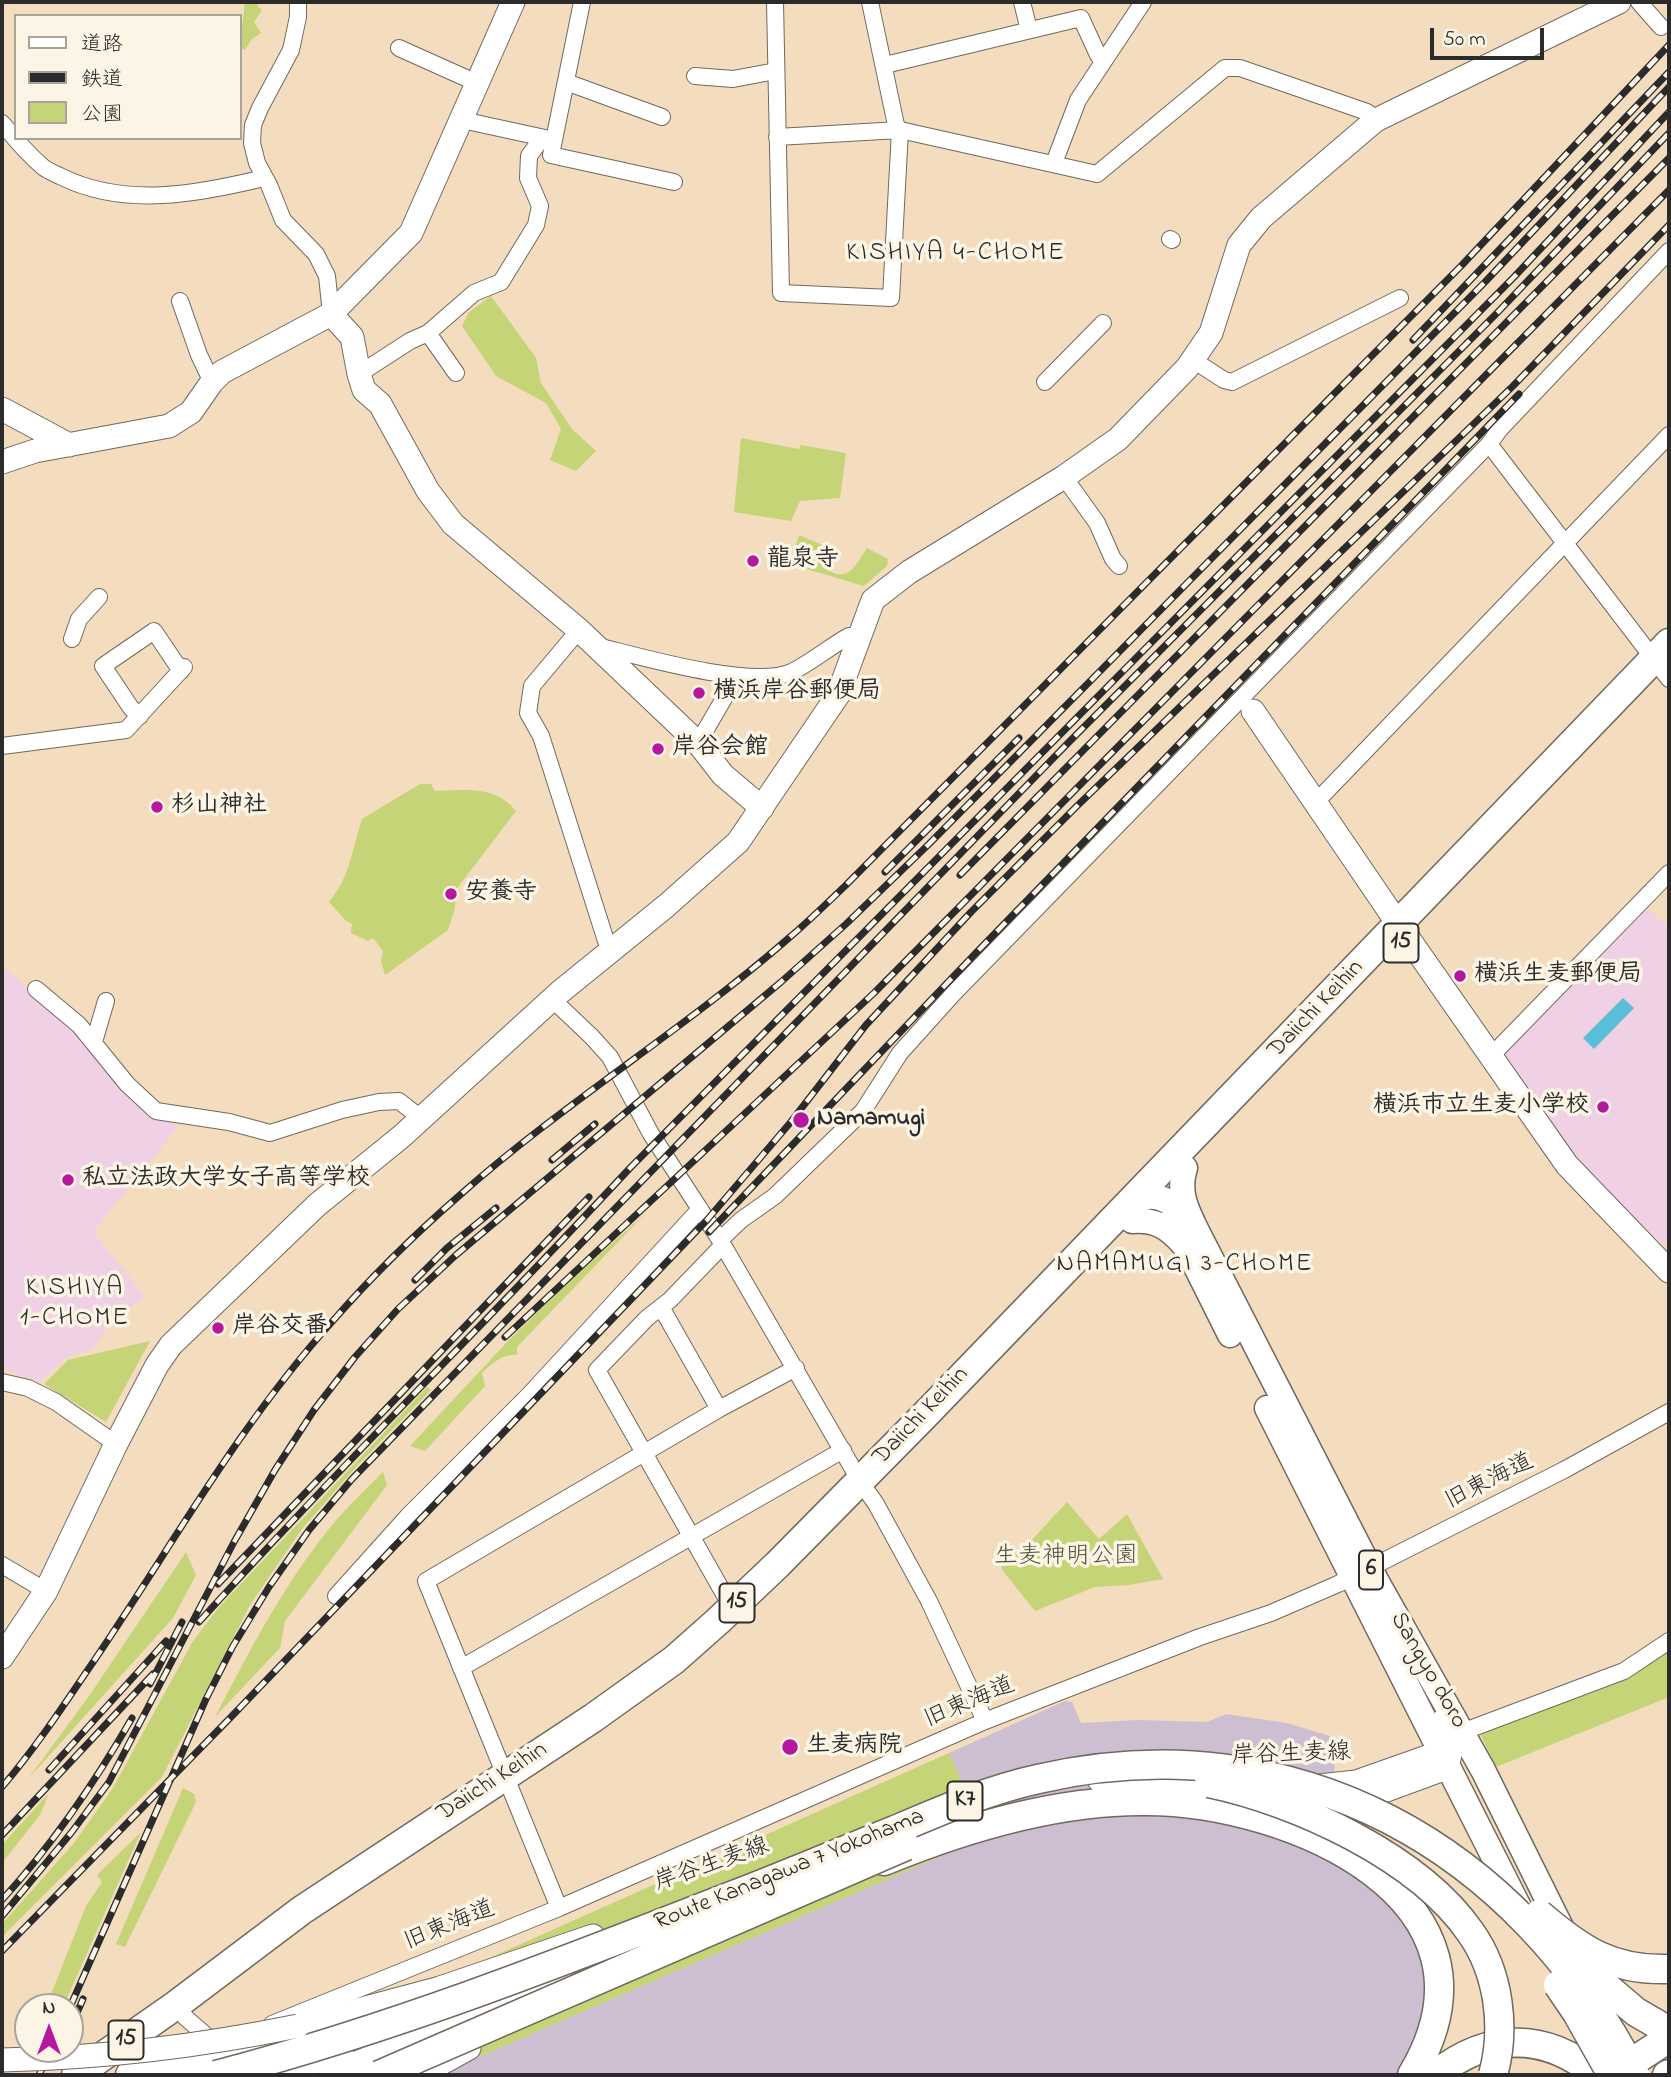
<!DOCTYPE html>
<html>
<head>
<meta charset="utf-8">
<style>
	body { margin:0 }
	#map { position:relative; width:1671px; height:2077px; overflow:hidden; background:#f4dcbe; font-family:"Indie Flower","Klee One",sans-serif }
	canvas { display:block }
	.frame { position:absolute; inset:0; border:4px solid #2b2b2b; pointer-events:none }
	.legend { position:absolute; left:14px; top:14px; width:228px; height:126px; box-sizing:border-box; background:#fcf5e5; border:2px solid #a8a49b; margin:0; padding:9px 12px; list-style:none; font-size:21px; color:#2b2b2b }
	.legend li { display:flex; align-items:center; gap:14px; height:35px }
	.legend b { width:35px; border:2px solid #a8a49b }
	.north { position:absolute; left:14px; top:1993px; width:70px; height:70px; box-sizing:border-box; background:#fcf5e5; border:2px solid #a8a49b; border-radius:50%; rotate:0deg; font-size:19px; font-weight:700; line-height:28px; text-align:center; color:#2b2b2b }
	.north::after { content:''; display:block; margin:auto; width:24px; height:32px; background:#b5179e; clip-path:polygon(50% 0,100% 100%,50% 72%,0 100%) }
	.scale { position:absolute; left:1430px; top:28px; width:114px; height:32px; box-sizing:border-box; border:4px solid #2b2b2b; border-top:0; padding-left:9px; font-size:21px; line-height:24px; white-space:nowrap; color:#2b2b2b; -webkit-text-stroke:5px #fcf5e5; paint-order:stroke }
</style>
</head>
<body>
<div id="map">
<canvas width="1671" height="2077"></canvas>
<div class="frame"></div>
<ul class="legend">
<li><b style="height:9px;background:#fff"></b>道路</li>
<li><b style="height:9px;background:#2b2b2b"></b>鉄道</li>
<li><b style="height:19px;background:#c5d476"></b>公園</li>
</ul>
<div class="north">N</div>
<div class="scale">50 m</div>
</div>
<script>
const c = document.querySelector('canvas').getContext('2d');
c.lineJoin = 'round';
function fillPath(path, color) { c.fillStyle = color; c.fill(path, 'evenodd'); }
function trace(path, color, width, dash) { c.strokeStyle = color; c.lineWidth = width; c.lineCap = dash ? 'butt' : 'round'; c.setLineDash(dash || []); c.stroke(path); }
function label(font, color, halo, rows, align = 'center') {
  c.font = font + ' "Indie Flower","Klee One",sans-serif'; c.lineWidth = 7; c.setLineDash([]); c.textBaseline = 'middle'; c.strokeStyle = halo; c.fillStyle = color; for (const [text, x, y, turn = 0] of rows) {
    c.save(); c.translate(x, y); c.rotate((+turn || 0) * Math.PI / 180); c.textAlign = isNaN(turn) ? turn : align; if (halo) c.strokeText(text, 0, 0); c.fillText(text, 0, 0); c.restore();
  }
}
const built = new Path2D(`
	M1646 907 1669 928V1239L1665 1246 1574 1161 1500 1054Z
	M2 967 77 1026 152 1113 178 1127 93 1232 145 1296 107 1327 93 1349 67 1357 40 1382 8 1371 6 1367H2Z`);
const industrial = new Path2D(`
	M1065 1701 1072 1702 1081 1723 1138 1720 1207 1722 1226 1714 1287 1723 1336 1738 1330 1854 1361 1874 1413 1930 1430 1989 1402 2075H437L987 1836 949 1753Z`);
const green = new Path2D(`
	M245 2H260L257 6 262 10 254 22 261 33 252 39 245 50 240 47V42Z
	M491 296 536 358 541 383 572 429 596 451 576 471 550 460 561 429 546 403 496 376 462 326 469 312Z
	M741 438 799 449 801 445 846 453 840 498 800 501 791 521 734 512Z
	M799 535 822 545 817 558C823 569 838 580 850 571 857 566 862 555 867 548L888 559 887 566 864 586 790 564Z
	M420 784H431L435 791C465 790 495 785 516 811L455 891V908L448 930 385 975 381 961 383 951 373 938 368 941 351 933 352 924 345 920 329 902C350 877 352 850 362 819Z
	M645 1214 517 1347V1355C504 1353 491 1364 482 1373L485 1386 425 1451 410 1446 508 1341 573 1278Z
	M150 1341 106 1422 44 1384 68 1360Z
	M427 1387 431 1390 357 1466 302 1529 269 1577 250 1605 162 1777 2 1937V1924L74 1843 113 1788 193 1641 220 1606Z
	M383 1472 387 1485 285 1621 280 1648 215 1717C251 1648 287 1578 338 1518 352 1502 368 1487 383 1472Z
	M1067 1502 1099 1539 1127 1514 1163 1579 1128 1585 1095 1587 1035 1611 1003 1571 1000 1562 1030 1542Z
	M186 1552 196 1575 173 1618 28 1779 89 1696Z
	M1669 1649V1697L1496 1767 1479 1731Z
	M949 1753 987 1836 437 2075H227Z
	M183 1788 194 1794 196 1802 125 1947 116 1944Z
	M49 1793 40 1815 2 1863V1845Z
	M141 1832 63 2007H46L86 1906 102 1882 97 1875Z`);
const water = new Path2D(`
	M1623 998 1634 1008 1594 1049 1583 1038Z`);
const street = new Path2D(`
	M298 2V17L291 50 260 108 253 125 252 143 257 163 269 185 283 220 316 254 327 276 331 314
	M775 2 781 293 891 298 900 130 896 125 870 2
	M1022 2 1029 30
	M1639 2 1661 27
	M399 48 477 83
	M885 65 1081 18 1098 55 1103 60
	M695 76 733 79 776 71
	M566 82 662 117
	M462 120 554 140 582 2
	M2 123C14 138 28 154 43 167 48 171 56 174 62 177 125 208 198 194 264 178
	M777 137 900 130 1097 174 1225 68H1240L1367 112 1376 120
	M554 140 551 155 674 182
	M1054 163 1078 100 1143 2
	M1170 239 1172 240
	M180 301 199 355 212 382
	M428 333 456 373
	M1193 360 1224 380 1232 382 1400 298
	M359 374 410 341 428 333 474 293 501 282 536 225 540 206 528 178 529 156 542 138
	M1045 382 1103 323
	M1489 444 1669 679
	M1064 477 1097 523 1113 559 1119 566
	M579 630 532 686 528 713 541 736 606 941 612 949
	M72 639 79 619 99 597
	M597 646C642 657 748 688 789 673 805 667 832 645 849 636L858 637
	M140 716 131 708 103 666 154 631 181 671
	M698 743 737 676
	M2 746 126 730 184 667
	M1315 803 1669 435
	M36 989 79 1025 127 1084 156 1111 229 1122 270 1133 342 1110 379 1102 399 1101 422 1119
	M552 999 592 1037 610 1057 651 1134 720 1240 860 1481 876 1504 929 1601 985 1721
	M94 1042 106 1001
	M1490 1057 1669 873
	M720 1240 741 1220 775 1196 863 1111 900 1053 953 994 1489 444 1500 429 1669 251
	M723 1245 670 1300 647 1318 597 1370 732 1608
	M661 1307 719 1409
	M2 1382 28 1388 56 1402 116 1444
	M2 1565 46 1591
	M336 1596 408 1516 529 1395 700 1209
	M461 1668 843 1450
	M1441 1718C1449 1735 1460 1749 1449 1767
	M1462 1732 1624 1671 1669 1641
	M559 1908 426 1581 719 1409 796 1368
	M176 2005 186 2018 216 2044
	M272 2024 559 1908 985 1721 1200 1637 1271 1613 1338 1584 1564 1470 1669 1412`);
const secondary = new Path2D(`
	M331 314 352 337 359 374 364 390 380 404 428 491 453 524 579 630 698 743 723 775 762 808
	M2 409 69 445
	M2 462 35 451 169 426 191 412 212 382 222 372 331 314 411 233 513 2
	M1253 711 1390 912 1567 1165 1669 1271
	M2 1657 46 1591 116 1444 157 1365 171 1345 317 1205 402 1136 560 992 666 906 738 842 838 695 873 600 909 572 1064 477 1118 439 1187 368 1211 333 1239 245 1261 218 1364 130 1376 120 1619 2
	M1100 1781 1137 1780 1226 1785
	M1310 1787 1356 1782 1441 1752
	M1340 1801 1381 1792 1449 1767
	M298 2026 440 1988 593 1936
	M420 2075 469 2048`);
const primary = new Path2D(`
	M1185 1168C1177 1192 1187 1211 1198 1233L1377 1582 1483 1770 1566 1937
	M1126 1207C1151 1187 1171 1199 1190 1220
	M1174 1216 1186 1247 1230 1335
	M1132 1221C1155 1219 1168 1227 1183 1244
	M1267 1408 1525 1919`);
const highway = new Path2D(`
	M884 1861C967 1827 1057 1800 1146 1801 1288 1801 1518 1898 1412 2075
	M76 2075 176 2005 302 1910 593 1718 674 1660 718 1621 778 1564 924 1416 1669 643
	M130 2075 255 2047
	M276 2075 339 2050
	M334 2075 572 1977
	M1435 2075C1488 2033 1544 2031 1597 2075
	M1667 2075 1669 2074`);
const rail = new Path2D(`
	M1413 340 1669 72
	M885 872 1019 738
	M960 875 1669 158
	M552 1160 595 1124
	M709 1232 974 955 1519 394
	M415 1280 447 1248 496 1208
	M505 1337 874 993 1669 190
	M218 1584 589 1197
	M199 1622C339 1467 488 1321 630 1168L1514 277 1669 112
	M150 1684 182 1622
	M49 1770 166 1641
	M2 1787C33 1751 60 1711 87 1671 167 1555 236 1428 331 1323 371 1277 414 1235 460 1195 565 1102 685 1029 790 937 809 921 827 903 845 886L1462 265 1669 45
	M2 1835 153 1674
	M2 1900C53 1844 94 1784 132 1718
	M2 1916 71 1833 109 1782 234 1542 275 1470 314 1410 355 1357 398 1309 456 1255 781 982 846 924 929 844 1485 282 1669 87
	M2 1951 232 1716 707 1220 790 1123 866 1025 971 912 1078 805 1513 386 1669 225
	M70 2007 206 1699 233 1646 269 1587 309 1530 352 1479 1068 743 1497 313 1669 133
	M70 2029 83 1999
	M39 2075 51 2049`);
const secondaryBridge = new Path2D(`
	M2 2060C101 2058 201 2046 298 2026`);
const highwayBridge = new Path2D(`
	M1209 1783C1296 1801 1419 1857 1471 1933 1499 1973 1506 2028 1493 2075
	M1539 1914C1581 1950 1612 1971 1669 1969
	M1582 1966 1636 2012 1669 2031
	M1558 1985 1577 2013 1612 2075
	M1614 2074 1669 2038
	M216 2075C392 2029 562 1962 731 1896 786 1875 840 1852 895 1830 942 1810 988 1790 1038 1779 1295 1720 1518 1847 1635 2075
	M379 2075 906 1846`);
const markers = [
	[753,561,7,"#b5179e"],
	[699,693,7,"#b5179e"],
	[658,749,7,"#b5179e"],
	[157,807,7,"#b5179e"],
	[451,894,7,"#b5179e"],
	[1460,976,7,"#b5179e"],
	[1603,1107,7,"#b5179e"],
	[801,1120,9,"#b5179e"],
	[68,1180,7,"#b5179e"],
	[218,1328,7,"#b5179e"],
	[790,1747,9,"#b5179e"]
];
const shields = [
	[1401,943,35],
	[1371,1570,24],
	[737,1603,35],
	[965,1801,35],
	[126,2040,35]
];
const shieldNames = [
	["15",1401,943],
	["6",1371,1570],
	["15",737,1603],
	["K7",965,1801],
	["15",126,2040]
];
const poiNames = [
	["龍泉寺",767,561],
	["横浜岸谷郵便局",713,693],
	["岸谷会館",672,749],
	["杉山神社",171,807],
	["安養寺",465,894],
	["横浜生麦郵便局",1474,976],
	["横浜市立生麦小学校",1589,1107,"right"],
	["Namamugi",817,1120],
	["私立法政大学女子高等学校",82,1180],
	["岸谷交番",232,1328],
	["生麦病院",806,1747]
];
const streetNames = [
	["Daiichi Keihin",1317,1010,-46],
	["Daiichi Keihin",922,1417,-46],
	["旧東海道",1490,1483,-27],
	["Sangyo doro",1427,1671,60],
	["旧東海道",970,1704,-23],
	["岸谷生麦線",1291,1756,-2],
	["Daiichi Keihin",493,1783,-33],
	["岸谷生麦線",712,1866,-19],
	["Route Kanagawa 7 Yokohama",790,1871,-22],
	["旧東海道",450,1927,-22]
];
const parkNames = [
	["生麦神明公園",1066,1558]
];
const neighbourhoodNames = [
	["KISHIYA 4-CHOME",956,255],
	["NAMAMUGI 3-CHOME",1185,1266],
	["KISHIYA",75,1290],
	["1-CHOME",75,1320]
];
fillPath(built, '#f0d0e4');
fillPath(industrial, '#cebed1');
fillPath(green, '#c5d476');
fillPath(water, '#5abed9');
trace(street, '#71695e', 18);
trace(secondary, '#71695e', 25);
trace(primary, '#71695e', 27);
trace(highway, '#71695e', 31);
trace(street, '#fff', 16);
trace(secondary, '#fff', 23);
trace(primary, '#fff', 24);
trace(highway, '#fff', 28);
trace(rail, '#2b2b2b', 7);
trace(rail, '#fcf5e5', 4.5, [13]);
trace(secondaryBridge, '#71695e', 25, []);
trace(highwayBridge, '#71695e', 31, []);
trace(secondaryBridge, '#fff', 23);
trace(highwayBridge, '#fff', 28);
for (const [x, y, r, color] of markers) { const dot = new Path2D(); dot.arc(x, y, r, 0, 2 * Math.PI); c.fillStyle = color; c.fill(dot); trace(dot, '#fcf5e5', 2.5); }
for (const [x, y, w] of shields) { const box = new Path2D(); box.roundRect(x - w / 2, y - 19.5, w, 39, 5); c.fillStyle = '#fcf5e5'; c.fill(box); trace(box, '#2b2b2b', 2); }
label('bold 23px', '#2b2b2b', null, shieldNames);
label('bold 24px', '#2b2b2b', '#fcf5e5', poiNames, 'left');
label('24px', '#2b2b2b', '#fcf5e5', streetNames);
label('24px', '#52553e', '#fcf5e5', parkNames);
c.letterSpacing = '2px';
label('26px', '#2b2b2b', '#fcf5e5', neighbourhoodNames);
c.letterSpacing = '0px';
</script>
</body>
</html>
